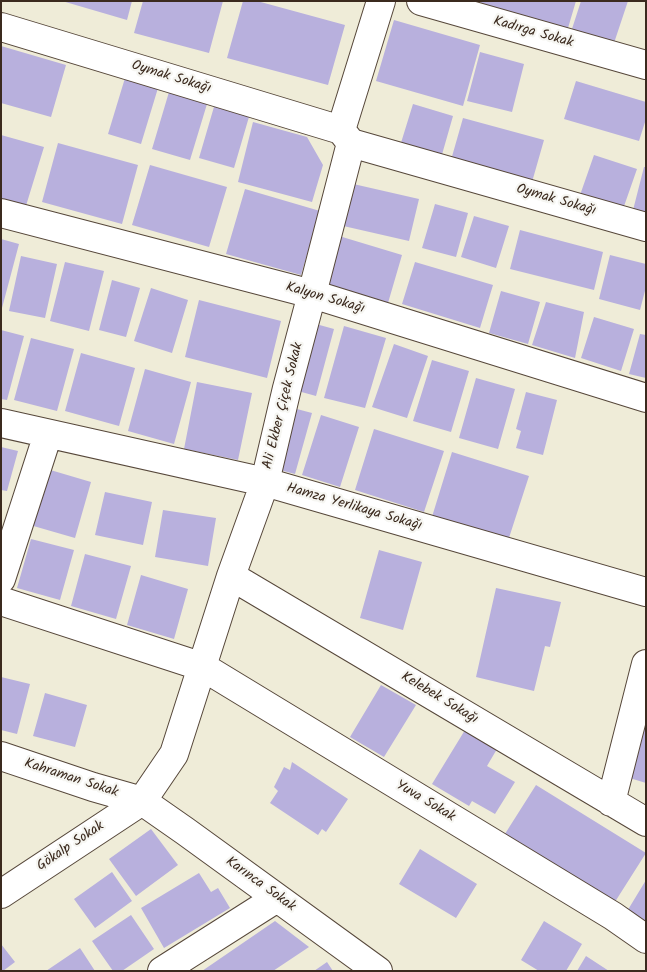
<!DOCTYPE html>
<html>
<head>
<meta charset="utf-8">
<style>
	body { margin:0 }
	#map { position:relative; width:647px; height:972px; overflow:hidden; background:#efecd8; font-family:Kalam,sans-serif }
	canvas { display:block }
	.frame { position:absolute; inset:0; border:2px solid #3b2a1e; pointer-events:none }
</style>
</head>
<body>
<div id="map">
<canvas width="647" height="972"></canvas>
<div class="frame"></div>
</div>
<script>
const c = document.querySelector('canvas').getContext('2d');
c.lineJoin = 'round';
function fillPath(path, color) { c.fillStyle = color; c.fill(path, 'evenodd'); }
function trace(path, color, width, dash) { c.strokeStyle = color; c.lineWidth = width; c.lineCap = dash ? 'butt' : 'round'; c.setLineDash(dash || []); c.stroke(path); }
function label(font, color, halo, rows, align = 'center') {
  c.font = font + ' Kalam,sans-serif'; c.lineWidth = 4.5; c.setLineDash([]); c.textBaseline = 'middle'; c.strokeStyle = halo; c.fillStyle = color; for (const [text, x, y, turn = 0] of rows) {
    c.save(); c.translate(x, y); c.rotate((+turn || 0) * Math.PI / 180); c.textAlign = isNaN(turn) ? turn : align; if (halo) c.strokeText(text, 0, 0); c.fillText(text, 0, 0); c.restore();
  }
}
const building = new Path2D(`
	M62 1H132L127 20Z
	M143 1H223L209 53 134 33Z
	M243 1H257L345 25 328 85 227 58Z
	M481 1H576L568 28 480 4Z
	M581 1H628L613 46 571 32Z
	M394 20 480 45 463 106 376 81Z
	M1 46 66 65 51 117 1 103Z
	M480 52 524 64 512 112 467 101Z
	M125 78 158 88 141 144 108 134Z
	M576 81 646 102V119L639 141 564 119Z
	M169 92 207 104 190 160 152 149Z
	M216 100 251 110 234 168 199 158Z
	M413 104 453 116 441 158 400 146Z
	M463 118 544 140 532 182 451 160Z
	M253 122 307 137 323 165 312 202 238 182Z
	M1 135 44 147 25 209 1 202Z
	M58 143 138 165 122 224 42 202Z
	M594 155 637 169 622 212 579 198Z
	M150 165 227 187 209 247 132 225Z
	M644 167H646V217L632 214Z
	M349 183 419 199 409 241 339 225Z
	M245 189 320 211 301 275 226 254Z
	M435 204 468 213 456 257 422 248Z
	M474 216 509 226 496 268 461 257Z
	M520 230 603 252 594 290 510 269Z
	M339 236 402 255 388 303 325 284Z
	M1 239 19 244 2 308H1Z
	M610 255 646 264V287L640 310 599 299Z
	M21 256 57 264 45 318 9 311Z
	M65 262 104 271 89 331 50 321Z
	M415 262 493 285 480 328 402 304Z
	M112 280 140 288 126 337 99 330Z
	M151 288 188 300 172 353 134 341Z
	M501 291 540 302 528 344 489 333Z
	M199 300 281 321 267 378 185 357Z
	M546 302 584 312 575 358 532 345Z
	M594 317 634 329 621 371 581 358Z
	M305 321 334 329 316 396 287 388Z
	M344 326 386 338 365 408 324 398Z
	M1 330 24 336 7 400 1 399Z
	M640 334 646 335V378L629 374Z
	M31 338 74 349 57 411 14 400Z
	M394 344 428 356 407 418 372 407Z
	M81 353 135 368 119 426 65 411Z
	M432 360 469 371 451 432 413 421Z
	M145 369 191 382 174 444 128 431Z
	M476 378 515 389 498 449 459 438Z
	M197 382 252 393 238 460 184 449Z
	M526 392 557 400 543 455 516 448 521 431 516 429Z
	M293 408 312 413 295 474 276 469Z
	M321 415 359 427 340 487 302 475Z
	M374 429 444 451 424 512 355 490Z
	M1 447 18 451 7 491 1 490Z
	M452 452 529 476 507 544 431 520Z
	M47 469 91 482 75 538 30 525Z
	M105 492 152 502 143 545 95 535Z
	M163 510 216 518 208 566 155 557Z
	M31 539 74 550 60 600 17 588Z
	M379 550 422 562 403 630 360 618Z
	M85 554 131 566 116 619 71 606Z
	M141 575 188 589 174 639 127 625Z
	M496 588 561 602 550 647 545 646 534 691 476 677Z
	M1 677 30 684 17 734 1 730Z
	M381 685 416 705 384 757 350 737Z
	M45 693 87 705 75 747 33 736Z
	M646 701V783L623 776Z
	M465 730 497 749 487 766 515 782 495 814 472 801 469 806 432 784Z
	M292 762 348 799 326 832 322 829 318 835 270 803 278 791 274 787 284 767 290 770Z
	M536 785 646 853 613 905 503 837Z
	M151 829 178 865 136 896 109 859Z
	M420 849 477 884 456 918 399 884Z
	M112 872 132 901 95 928 74 899Z
	M199 873 211 892 218 888 230 908 164 948 141 908Z
	M646 880V925L626 913Z
	M131 915 154 949 122 971H113L92 941Z
	M275 921 309 947 273 971H202Z
	M544 921 582 944 566 971H539L521 960Z
	M1 944 15 962 3 971H1Z
	M80 948 95 971H46Z
	M586 956 609 971H577Z
	M327 962 333 971H314Z`);
const minor = new Path2D(`
	M421 1 646 65
	M1 27 341 130
	M351 143 646 227
	M1 213 312 294 646 398
	M1 423 265 482 646 592
	M231 576 646 822
	M1 579 48 434
	M1 601 203 667 613 916 646 939
	M1 756 93 787 142 801 185 831 378 971
	M611 802 646 664
	M1 894 142 801 174 754 231 576 265 482 287 388 312 294 351 143 341 130 381 1
	M162 971 277 898`);
const streetNames = [
	["Kadırga Sokak",533,33,16],
	["Oymak Sokağı",171,78,17],
	["Oymak Sokağı",556,201,16],
	["Kalyon Sokağı",325,299,16],
	["Ali Ekber Çiçek Sokak",284,406,-76],
	["Hamza Yerlikaya Sokağı",354,508,16],
	["Kelebek Sokağı",439,699,31],
	["Kahraman Sokak",71,779,18],
	["Yuva Sokak",425,802,31],
	["Gökalp Sokak",71,847,-34],
	["Karınca Sokak",260,885,36]
];
fillPath(building, '#b8b0dd');
trace(minor, '#56473a', 30);
trace(minor, '#fff', 28);
label('14px', '#3b2a1e', '#f6f6f2', streetNames);
</script>
</body>
</html>
